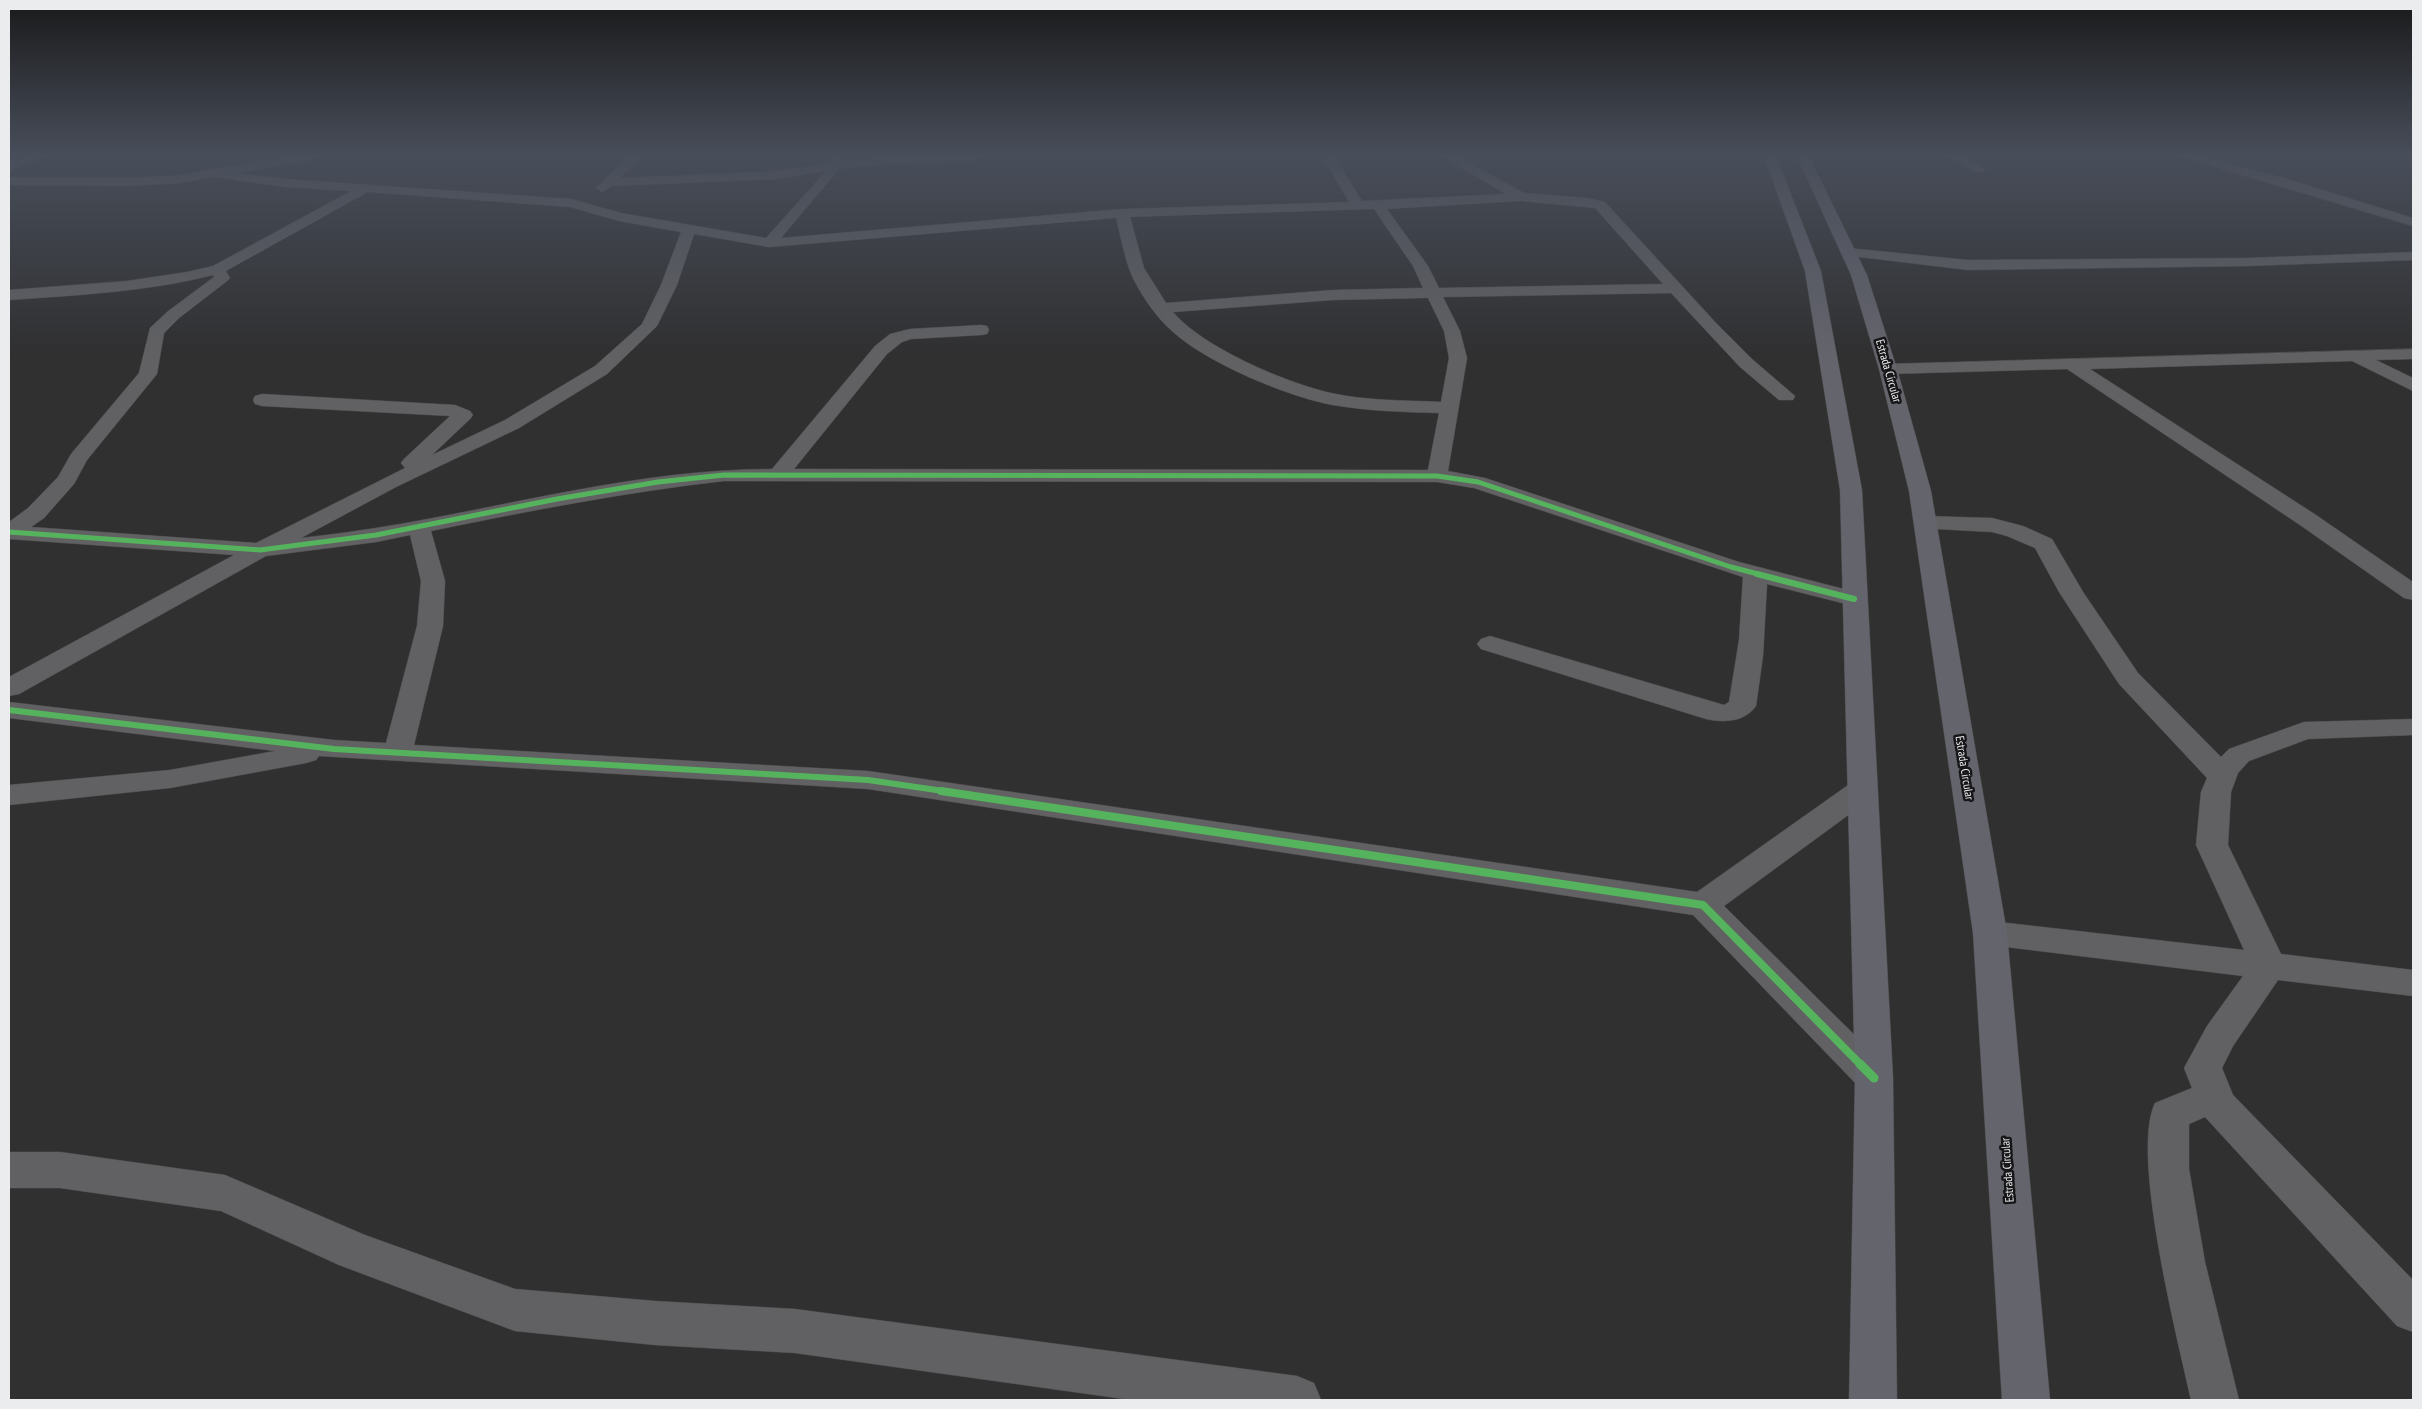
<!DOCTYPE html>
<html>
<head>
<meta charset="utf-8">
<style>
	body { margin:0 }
	#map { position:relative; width:2422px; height:1409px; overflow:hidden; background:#303031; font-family:"PT Sans Narrow",sans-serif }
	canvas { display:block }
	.frame { position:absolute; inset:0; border:10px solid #ebecee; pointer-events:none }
</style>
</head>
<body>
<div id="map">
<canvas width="2422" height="1409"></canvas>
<div class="frame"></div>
</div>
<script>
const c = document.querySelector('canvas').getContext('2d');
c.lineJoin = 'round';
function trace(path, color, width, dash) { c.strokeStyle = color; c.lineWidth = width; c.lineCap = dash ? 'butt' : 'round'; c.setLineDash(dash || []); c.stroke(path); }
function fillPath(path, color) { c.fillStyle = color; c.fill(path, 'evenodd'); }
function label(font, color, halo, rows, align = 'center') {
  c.font = font + ' "PT Sans Narrow",sans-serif'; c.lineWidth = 5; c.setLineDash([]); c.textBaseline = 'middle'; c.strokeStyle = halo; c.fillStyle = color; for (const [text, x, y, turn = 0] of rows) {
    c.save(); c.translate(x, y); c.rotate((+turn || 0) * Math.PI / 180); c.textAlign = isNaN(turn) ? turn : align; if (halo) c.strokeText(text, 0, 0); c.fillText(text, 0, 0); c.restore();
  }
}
const minor = new Path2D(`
	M25 156H43L9 171V163Z
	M289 156H318L312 160 237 173 286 179 571 199 621 213 766 238 826 171 777 179 612 186 602 192 596 188 628 156H641L620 178 777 171 830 163 834 156H842L843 161 897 156H980L974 160 858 166 839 169 781 238 1122 209 1349 202 1322 156H1334L1362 201 1506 194 1441 156H1457L1524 193 1588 198 1605 202 1716 323 1752 359 1795 396 1793 400H1779L1740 367 1671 293 1443 297 1460 331 1467 358 1448 471 1485 478 1739 562 1863 594 1866 599 1863 604 1854 606 1767 584 1763 656 1756 706C1745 722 1724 723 1706 719L1481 649 1477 644 1481 639 1490 636 1724 705 1729 702 1739 640 1743 577 1474 488 1437 482 724 481C625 492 529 511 431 531L445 581 443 626 414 745 868 771 1697 892 1851 783 1862 780 1873 783 1877 790 1873 797 1724 906 1887 1067 1893 1078 1887 1089 1874 1094 1861 1089 1693 915 868 789 319 756 316 760 306 763 170 788 9 805V785L170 770 275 751 9 718V702L334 740 386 743 417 626 421 581 410 535 376 542 266 556 19 694 9 696V677L234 555 9 539V522L28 508 58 477 71 454 139 373 150 328 167 312 214 277 213 275C146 292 77 295 9 300V290L127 281 187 272 213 266 351 191 286 187 214 177 180 183 128 186 9 185V177L128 178 180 175ZM368 192 570 207 619 221 681 232 661 285 642 324 595 366 505 420 432 455 470 419 473 415 470 411 455 405 262 394 255 396 253 400 255 404 262 406 450 416 404 459 401 463 405 468 256 543 31 527 44 518 74 484 87 460 157 374 164 333 179 318 227 281 230 278 226 271ZM1521 201 1595 208 1663 284 1439 288 1428 266 1387 209ZM1374 209 1413 266 1423 288 1333 290 1166 303 1144 268 1130 217ZM1116 218C1121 237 1124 257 1132 276 1141 295 1156 317 1172 331 1205 362 1288 397 1333 405 1368 411 1403 412 1439 413L1428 470 794 469 887 354 902 342 911 339 981 335 987 334 989 330 987 326 981 325 910 329 890 334 875 346 772 469C637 469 508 507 376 528 351 532 326 535 301 538L396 487 519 428 607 374 657 326 677 285 694 234 769 247ZM1428 298 1444 331 1449 358 1441 402C1404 400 1366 401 1331 393 1286 383 1202 347 1173 312L1333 300Z
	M1947 156H1963L1985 169 1983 172H1975Z
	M2179 156H2200L2284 178 2413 218V226Z
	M1848 248 1968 260 2247 258 2413 252V260L2247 266 1968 270 1843 255 1841 252 1843 249Z
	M2413 349V359L2376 360 2413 378V391L2352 361 2090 369 2316 515 2413 582V600L2404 598 2300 525 2067 369 1888 374 1882 373 1879 369 1882 365 1888 364Z
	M1925 516 1992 518 2023 526 2052 539 2083 592 2138 673 2221 757 2229 749 2304 722 2413 719V735L2308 739 2249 761 2238 773 2231 792 2228 845 2281 954 2413 970V996L2278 980 2233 1046 2222 1068 2233 1095 2413 1280V1332L2397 1326 2205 1117 2189 1124V1169L2205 1262 2239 1400H2191C2178 1340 2130 1154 2155 1103L2192 1088 2184 1068 2207 1026 2243 976 1990 945 1978 942 1973 933 1978 924 1990 921 2244 950 2196 845 2201 792 2207 778 2119 684 2059 592 2035 548 2007 536 1992 532 1917 528 1914 523 1917 518Z
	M9 1152H60L225 1175 365 1235 515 1289 655 1301 795 1309 1297 1376 1314 1383 1321 1400H1131L795 1353 655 1345 515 1331 339 1265 221 1211 60 1188H9Z`);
const major = new Path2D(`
	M1764 156H1776L1821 271 1862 490 1893 1078 1897 1400H1849L1855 1078 1840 490 1805 271Z
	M1797 156H1809L1867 275 1897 369 1931 491 2007 933 2050 1400H2002L1973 933 1909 491 1879 369 1851 275Z`);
const cyclewayFar3 = new Path2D(`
	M9 532 260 550 376 535 557 499 658 482 724 475 1437 476 1478 482 1731 567 1762 575`);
const cyclewayFar2 = new Path2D(`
	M1757 574 1854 599
	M9 710 334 749 868 780 950 792`);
const cyclewayFar1 = new Path2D(`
	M941 791 1703 905 1862 1066`);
const cycleway = new Path2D(`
	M1860 1064 1874 1078`);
const streetNames = [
	["Estrada Circular",1888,371,74],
	["Estrada Circular",1964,768,81],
	["Estrada Circular",2008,1170,-94]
];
trace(minor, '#4b4b4c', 1);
trace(major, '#4b4b4c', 1);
fillPath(minor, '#616163');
fillPath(major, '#64646c');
trace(cyclewayFar3, '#56b35d', 5);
trace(cyclewayFar2, '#56b35d', 6);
trace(cyclewayFar1, '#56b35d', 8);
trace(cycleway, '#56b35d', 9);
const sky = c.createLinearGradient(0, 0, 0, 354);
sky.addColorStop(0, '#1a1a1b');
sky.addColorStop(0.44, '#484e5a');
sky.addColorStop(1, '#484e5a00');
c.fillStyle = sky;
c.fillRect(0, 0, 2422, 354);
label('12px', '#ebecee', '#171719', streetNames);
</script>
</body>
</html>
